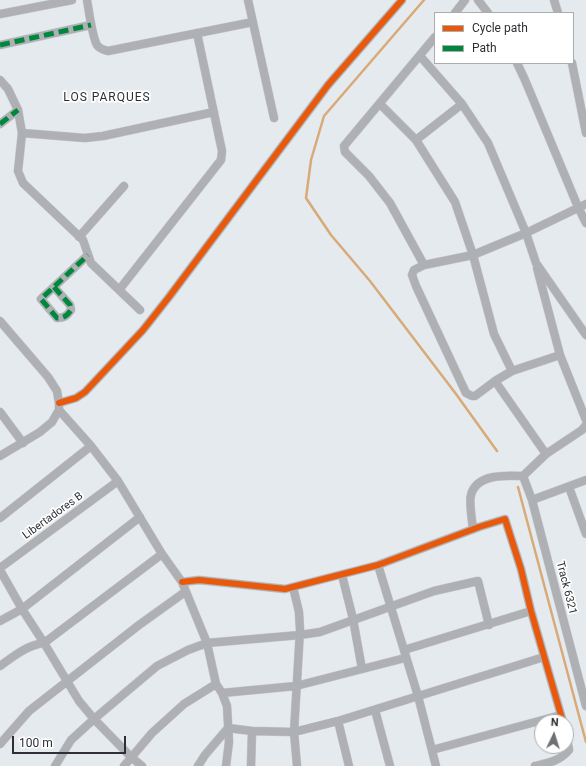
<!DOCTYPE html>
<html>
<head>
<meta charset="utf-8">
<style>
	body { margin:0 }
	#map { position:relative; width:586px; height:766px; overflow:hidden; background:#e5eaef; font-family:Roboto,sans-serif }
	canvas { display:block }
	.legend { position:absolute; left:434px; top:12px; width:140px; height:52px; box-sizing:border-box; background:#fff; border:1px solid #abacad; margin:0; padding:5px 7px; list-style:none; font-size:12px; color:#2c2f33 }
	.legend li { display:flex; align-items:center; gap:8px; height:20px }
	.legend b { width:20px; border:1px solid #abacad }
	.north { position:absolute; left:534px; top:714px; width:40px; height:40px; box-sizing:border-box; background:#fff; border:1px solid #abacad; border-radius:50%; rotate:4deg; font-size:11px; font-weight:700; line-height:16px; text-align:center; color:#2c2f33 }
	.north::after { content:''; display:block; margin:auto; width:14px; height:18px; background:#6d7075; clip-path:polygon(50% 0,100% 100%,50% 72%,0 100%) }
	.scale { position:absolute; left:12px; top:736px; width:114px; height:18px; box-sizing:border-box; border:2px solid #2c2f33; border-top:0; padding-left:5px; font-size:12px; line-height:14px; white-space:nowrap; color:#2c2f33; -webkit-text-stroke:3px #fff; paint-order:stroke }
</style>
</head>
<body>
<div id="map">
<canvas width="586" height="766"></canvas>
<ul class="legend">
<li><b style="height:5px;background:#e8590c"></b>Cycle path</li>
<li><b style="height:5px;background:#00873e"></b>Path</li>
</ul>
<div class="north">N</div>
<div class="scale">100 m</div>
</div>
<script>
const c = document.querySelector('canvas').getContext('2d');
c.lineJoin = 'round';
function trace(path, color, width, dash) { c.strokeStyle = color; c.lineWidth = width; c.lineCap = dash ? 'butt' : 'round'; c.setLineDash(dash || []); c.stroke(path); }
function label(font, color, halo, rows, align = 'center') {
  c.font = font + ' Roboto,sans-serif'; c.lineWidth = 3.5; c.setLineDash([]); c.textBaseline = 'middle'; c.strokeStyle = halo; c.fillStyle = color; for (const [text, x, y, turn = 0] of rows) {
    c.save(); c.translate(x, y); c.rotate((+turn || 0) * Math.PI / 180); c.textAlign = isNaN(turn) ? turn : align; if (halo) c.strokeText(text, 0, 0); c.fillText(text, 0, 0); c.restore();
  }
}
const stream = new Path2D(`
	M424 0 324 116 311 160 306 198 331 235 370 281 456 394 497 451
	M518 487 586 742`);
const minor = new Path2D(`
	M87 0C89 11 92 36 97 45 99 48 104 50 108 51L253 22
	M248 0 274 118
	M478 0 488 13
	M554 0 558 13
	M455 13 465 0
	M0 14 72 0
	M0 45 91 25
	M420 56 462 104 488 143 526 233 536 263 586 335
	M517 63 525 80 578 207 586 223
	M572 63 586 133
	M0 80 8 89 18 110 22 133 18 171 23 183 83 240 91 263 140 310
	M380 104 416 140 455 202 473 255 494 334 512 371
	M0 124 18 110
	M22 133 85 138 103 136 214 112
	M416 140 462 104
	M79 237 124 186
	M424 265 390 203 369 176 345 152 344 146 435 37
	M537 268 560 355 586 420
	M54 287 70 305 71 310C67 316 64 318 57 318L41 299 88 255
	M119 290 221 160 222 151 197 33
	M0 321 48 377 57 391 59 403V410L52 422 40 432 0 456
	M560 355 512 371 495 381 475 396H472L466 393 416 286 412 275 414 270 424 265 473 255 526 233 586 204
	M495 381 546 454
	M59 403 76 398 85 392 143 330 169 297 328 85 402 0
	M59 410 91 446 118 481 162 554 182 582 207 643 216 684 222 693 227 706 229 742 226 766
	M0 412 23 443
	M523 476 532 500 586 706
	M569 487 586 534
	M532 500 586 480
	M0 518 91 446
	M473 529C472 521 469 501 471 495 476 474 506 475 523 476L546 454 582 430 586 425
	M378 565 418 696 436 766
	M0 568 118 481
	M0 570 22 609 44 643 79 701 94 719 131 757 142 766
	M342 575 353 619 362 669
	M182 582 199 580 285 589 378 565 479 527 505 519 521 569 531 611 563 722
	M293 587 299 612 300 630 294 732 297 766
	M0 621 22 609 140 517
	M404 650 531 611
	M0 666C14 656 27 645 44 643L162 554
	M222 693 296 686 405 658
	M375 710 390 766
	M338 721 349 766
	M0 744 29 711 139 625 185 592
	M432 750 561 715
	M55 766 71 740 94 719 157 666 188 650 207 643 300 635 320 632 434 591 478 581 489 625
	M124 766 152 733 184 704 216 684
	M198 766 205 755 228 728 252 731 294 732 338 721 544 657
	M251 766 252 731
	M535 766C548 763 560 761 569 750L566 733`);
const quiet = new Path2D(`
	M0 45 91 25
	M0 124 18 110
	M54 287 70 305 71 310C67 316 64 318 57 318L41 299 88 255`);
const cycleway = new Path2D(`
	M59 403 76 398 85 392 143 330 169 297 328 85 402 0
	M182 582 199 580 285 589 378 565 479 527 505 519 521 569 531 611 563 722`);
const streetNames = [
	["Libertadores B",53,516,-36],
	["Track 6321",566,588,76]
];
const neighbourhoodNames = [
	["LOS PARQUES",107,98]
];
trace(stream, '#d8aa77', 2.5);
trace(minor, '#c5c8cc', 9);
trace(minor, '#aeb0b4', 8);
trace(quiet, '#00873e', 5, [10, 5]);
trace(cycleway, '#e8590c', 6);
label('11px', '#2c2f33', '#fff', streetNames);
c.letterSpacing = '1px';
label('12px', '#2c2f33', '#fff', neighbourhoodNames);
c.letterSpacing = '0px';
</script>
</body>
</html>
